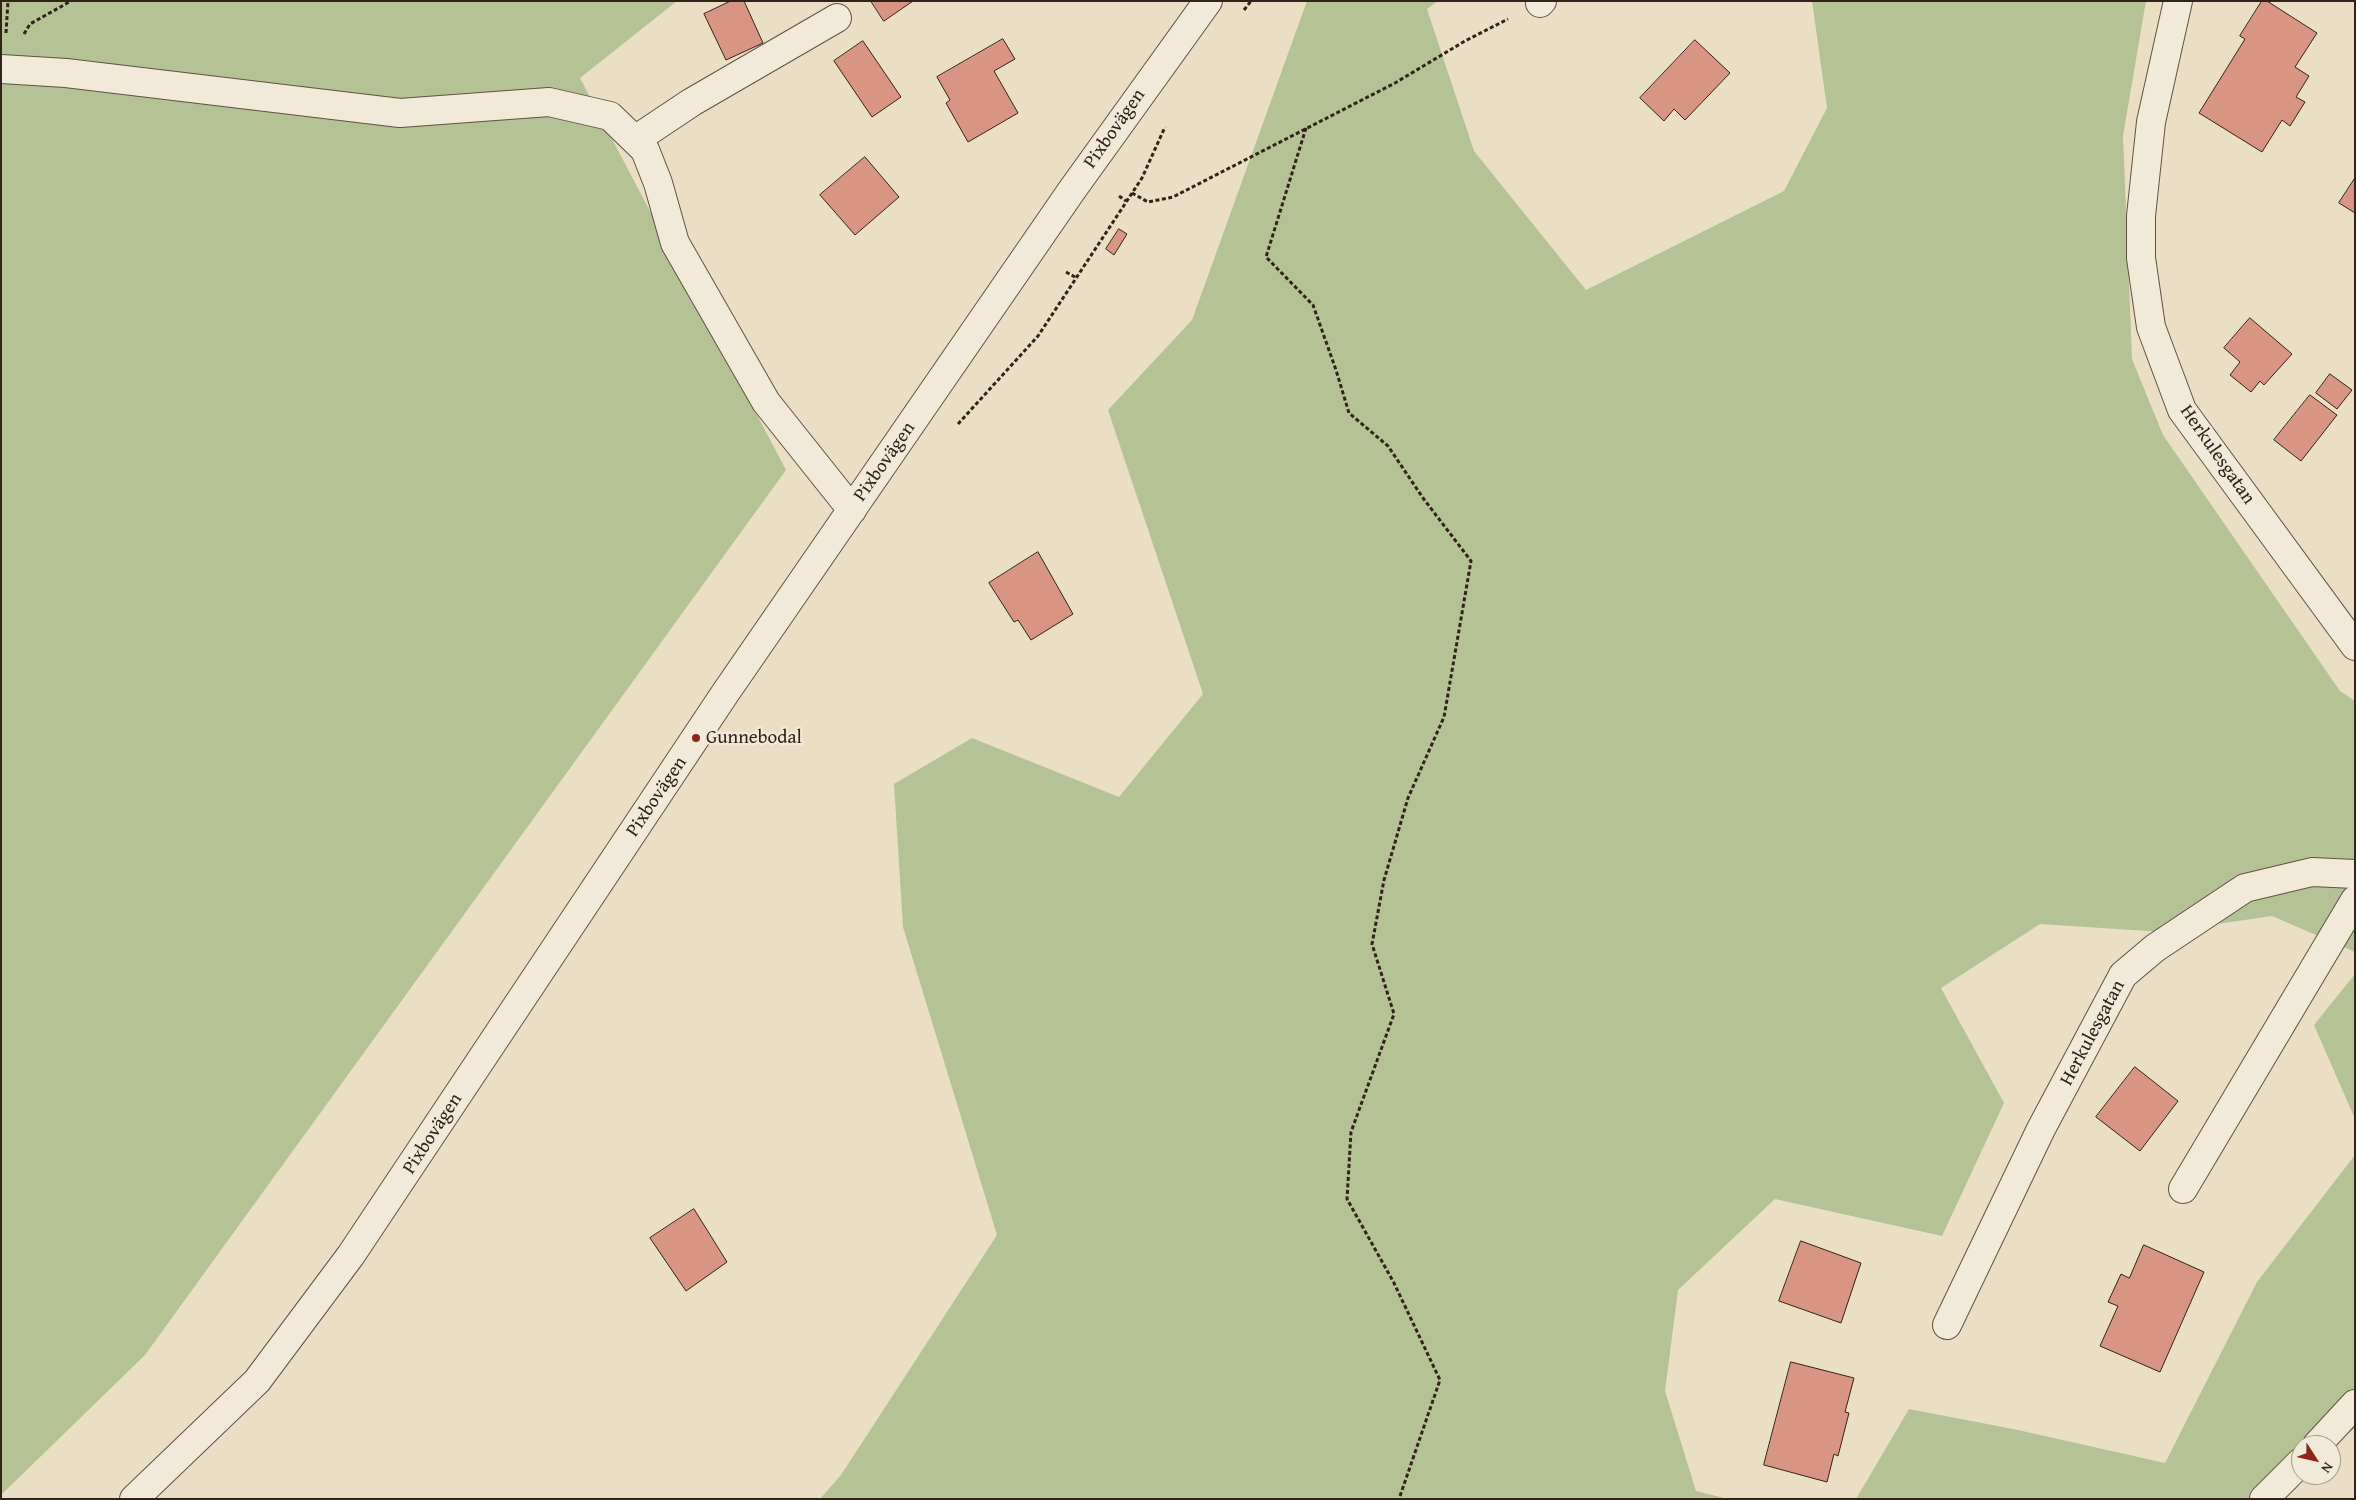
<!DOCTYPE html>
<html>
<head>
<meta charset="utf-8">
<style>
	body { margin:0 }
	#map { position:relative; width:2356px; height:1500px; overflow:hidden; background:#eadfc4; font-family:"Gentium Book Plus",serif }
	canvas { display:block }
	.frame { position:absolute; inset:0; border:2px solid #33221a; pointer-events:none }
	.north { position:absolute; left:2291px; top:1435px; width:50px; height:50px; box-sizing:border-box; background:#f1ead9; border:1px solid #a59a8d; border-radius:50%; rotate:125deg; font-size:14px; font-weight:700; line-height:20px; text-align:center; color:#33221a }
	.north::after { content:''; display:block; margin:auto; width:18px; height:22px; background:#8f2418; clip-path:polygon(50% 0,100% 100%,50% 72%,0 100%) }
</style>
</head>
<body>
<div id="map">
<canvas width="2356" height="1500"></canvas>
<div class="frame"></div>
<div class="north">N</div>
</div>
<script>
const c = document.querySelector('canvas').getContext('2d');
c.lineJoin = 'round';
function fillPath(path, color) { c.fillStyle = color; c.fill(path, 'evenodd'); }
function trace(path, color, width, dash) { c.strokeStyle = color; c.lineWidth = width; c.lineCap = dash ? 'butt' : 'round'; c.setLineDash(dash || []); c.stroke(path); }
function label(font, color, halo, rows, align = 'center') {
  c.font = font + ' "Gentium Book Plus",serif'; c.lineWidth = 4.5; c.setLineDash([]); c.textBaseline = 'middle'; c.strokeStyle = halo; c.fillStyle = color; for (const [text, x, y, turn = 0] of rows) {
    c.save(); c.translate(x, y); c.rotate((+turn || 0) * Math.PI / 180); c.textAlign = isNaN(turn) ? turn : align; if (halo) c.strokeText(text, 0, 0); c.fillText(text, 0, 0); c.restore();
  }
}
const green = new Path2D(`
	M1 1H677L580 78 786 470 145 1355 1 1495Z
	M1307 1H1438L1427 9 1474 151 1586 290 1784 191 1827 108 1812 1H2146L2123 136 2132 359 2163 435 2340 691 2355 701V952L2272 916 2163 932 2040 924 1941 988 2004 1103 1942 1236 1775 1199 1678 1290 1665 1391 1696 1491 1728 1499H820L841 1475 997 1235 903 927 894 784 972 738 1119 797 1203 694 1108 410 1192 320Z
	M2355 974V1119L2314 1025Z
	M2355 1155V1428L2331 1448V1445H2301V1474L2272 1499H1856L1909 1409 2018 1430 2165 1463 2257 1282Z`);
const building = new Path2D(`
	M731 1H744L763 43 726 60 704 14Z
	M871 1H913L884 21Z
	M2262 1H2267L2317 33 2295 67 2309 76 2296 97 2305 102 2290 126 2282 120 2262 152 2199 113 2245 39 2240 36Z
	M1003 39 1015 59 994 71 1018 113 968 142 946 103 950 100 937 77Z
	M1695 40 1730 73 1685 120 1674 109 1664 121 1640 98Z
	M863 41 901 97 872 117 834 61Z
	M865 157 899 197 855 235 820 195Z
	M2355 178V213L2339 203Z
	M1119 229 1127 234 1114 255 1106 249Z
	M2250 318 2292 354 2264 385 2260 381 2251 392 2230 375 2240 362 2224 348Z
	M2330 374 2352 390 2337 409 2316 393Z
	M2310 395 2337 415 2301 461 2274 440Z
	M1038 552 1073 614 1031 640 1018 620 1014 622 989 583Z
	M2135 1067 2178 1101 2140 1151 2096 1117Z
	M694 1209 727 1262 686 1291 650 1238Z
	M1801 1241 1861 1263 1841 1323 1779 1301Z
	M2144 1245 2204 1272 2160 1372 2100 1346 2118 1306 2108 1302 2121 1274 2129 1278Z
	M1791 1362 1854 1378 1845 1412 1849 1413 1838 1456 1834 1454 1827 1482 1764 1465Z`);
const path = new Path2D(`
	M1244 10 1251 1
	M6 33 8 1
	M24 34 30 24 71 1
	M1306 128 1266 257 1313 305 1336 370 1349 413 1388 446 1423 498 1471 561 1444 717 1408 798 1384 880 1372 944 1394 1014 1351 1132 1347 1199 1394 1283 1440 1380 1399 1499
	M1132 193 1148 202 1173 197 1395 83 1465 41 1508 19
	M1119 196 1126 201
	M1066 272 1075 277
	M958 424 1038 336 1142 178 1165 127`);
const minor = new Path2D(`
	M2178 1 2151 122 2141 216V258L2151 327 2182 410 2355 646
	M1540 3 1542 1
	M1 69 66 73 400 113 549 102 610 116 645 150 658 183 675 243 766 402 852 510
	M635 140 692 102 837 18
	M2183 1189 2355 900
	M1947 1325 2041 1129 2123 975 2155 948 2245 888 2312 872 2355 874
	M2317 1445 2355 1404
	M134 1499 257 1381 351 1255 726 692 1072 190 1208 1
	M2264 1499 2301 1462`);
const markers = [
	[696,738,5,"#8f2418"]
];
const streetNames = [
	["Pixbovägen",1115,129,-55],
	["Herkulesgatan",2217,455,55],
	["Pixbovägen",885,462,-55],
	["Pixbovägen",657,797,-56],
	["Herkulesgatan",2093,1033,-62],
	["Pixbovägen",433,1134,-57]
];
const poiNames = [
	["Gunnebodal",706,738]
];
fillPath(green, '#b4c296');
fillPath(building, '#d89583');
trace(building, '#33221a', 1);
trace(minor, '#615144', 30);
trace(path, '#33221a', 3, [4, 2.5]);
trace(minor, '#f1ead9', 28);
for (const [x, y, r, color] of markers) { const dot = new Path2D(); dot.arc(x, y, r, 0, 2 * Math.PI); c.fillStyle = color; c.fill(dot); trace(dot, '#f1ead9', 2); }
label('19px', '#33221a', '#f1ead9', streetNames);
label('19px', '#33221a', '#f1ead9', poiNames, 'left');
</script>
</body>
</html>
